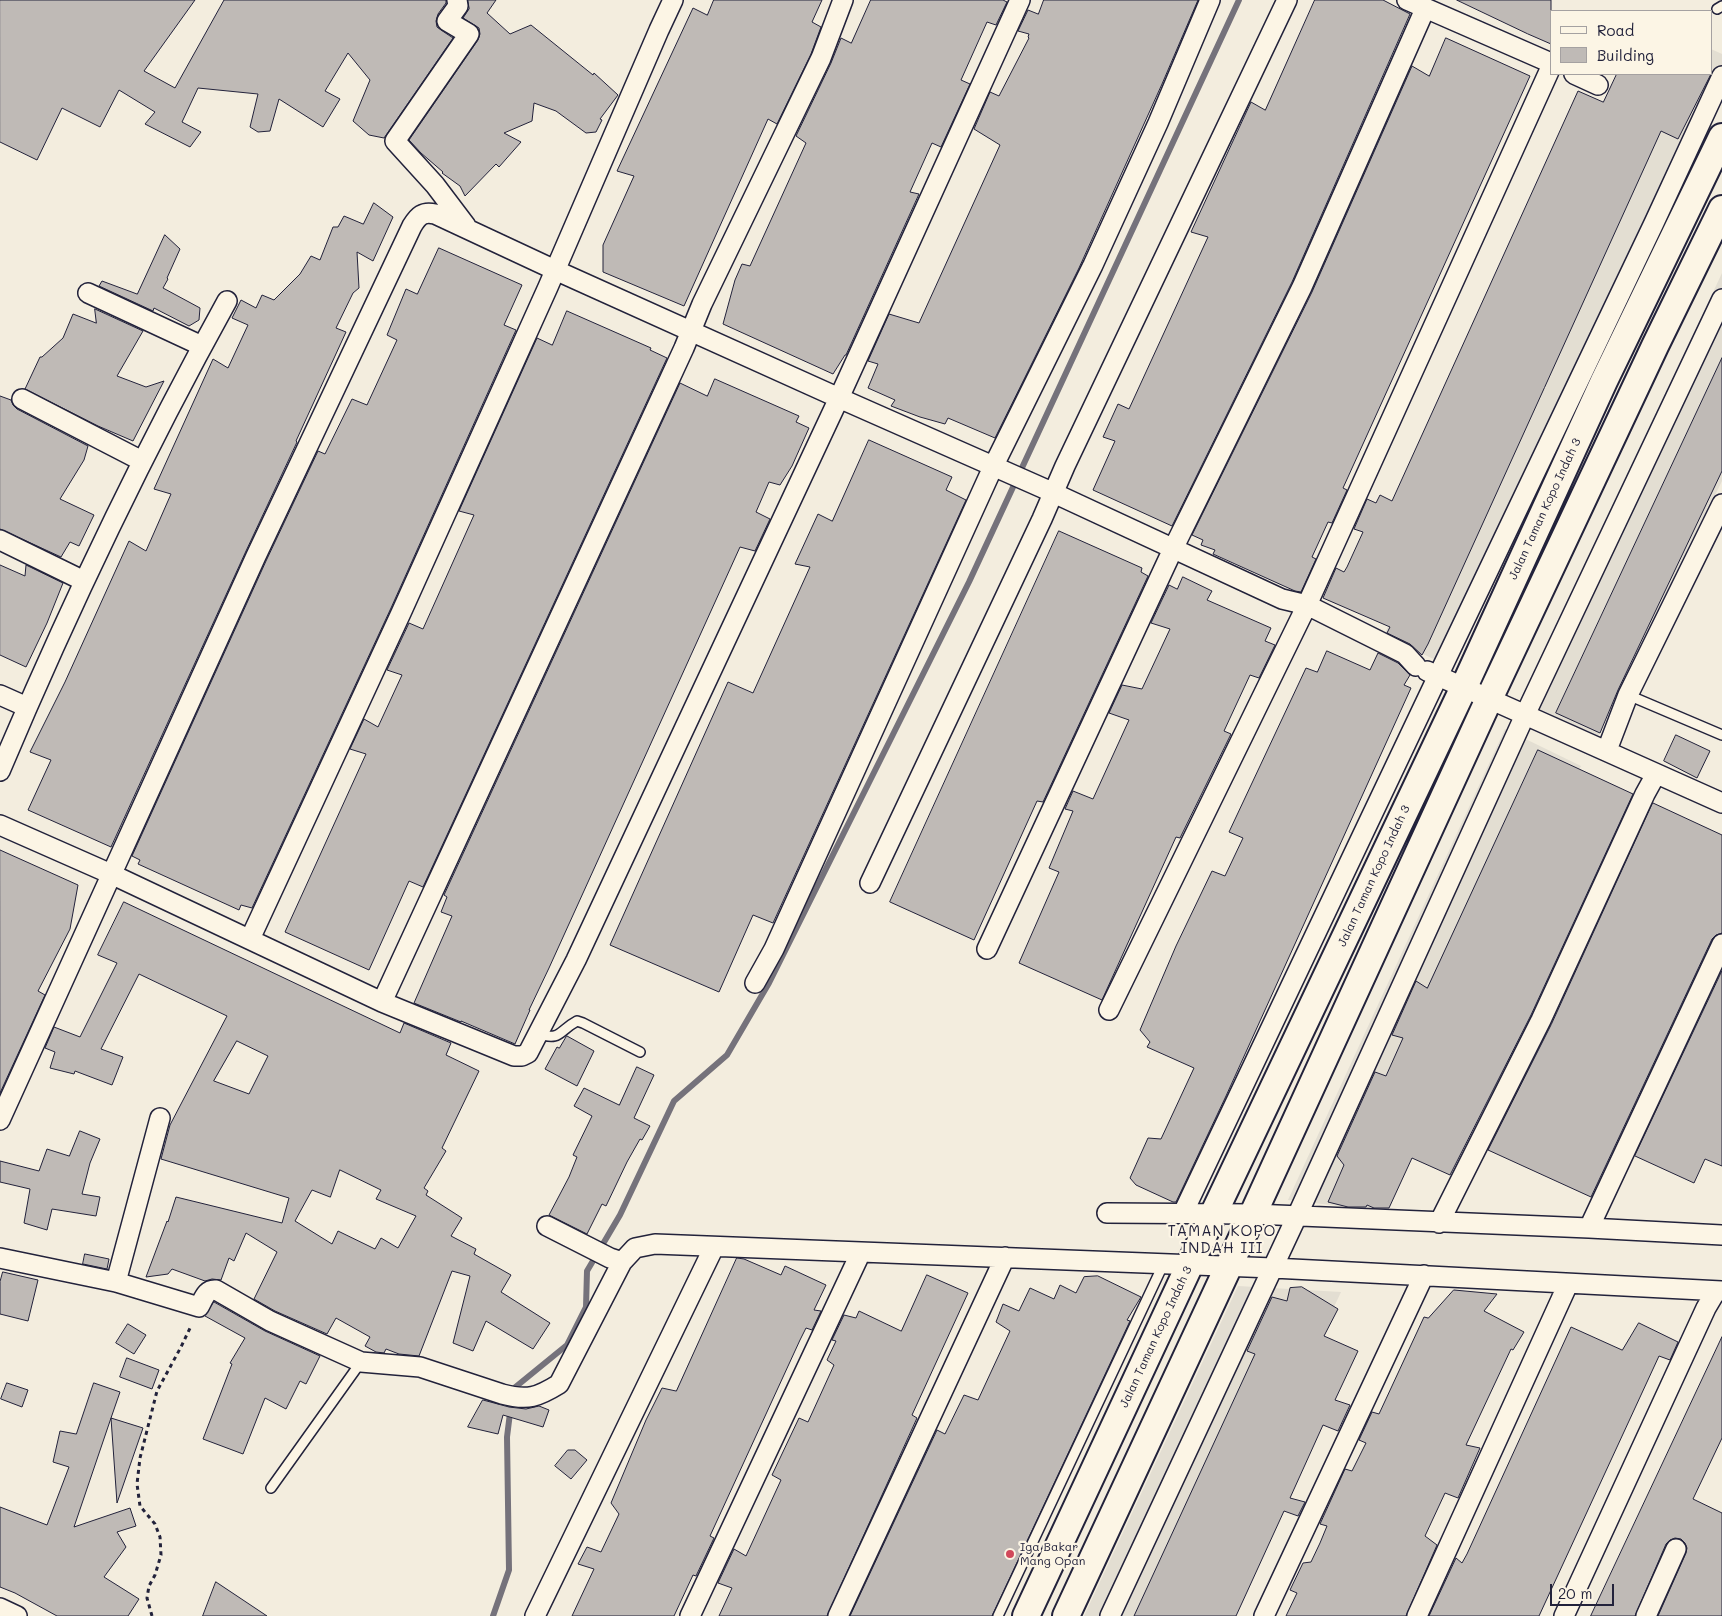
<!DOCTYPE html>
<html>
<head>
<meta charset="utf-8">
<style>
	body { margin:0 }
	#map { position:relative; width:1722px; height:1616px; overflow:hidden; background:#f3edde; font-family:Mali,sans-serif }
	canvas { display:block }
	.legend { position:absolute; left:1550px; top:10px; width:162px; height:65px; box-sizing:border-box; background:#fcf5e5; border:1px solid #a5a1a1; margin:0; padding:6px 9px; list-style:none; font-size:15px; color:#22223b }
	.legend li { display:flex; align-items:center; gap:10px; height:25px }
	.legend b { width:25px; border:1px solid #a5a1a1 }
	.scale { position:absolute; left:1550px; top:1584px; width:64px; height:22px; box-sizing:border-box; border:2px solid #22223b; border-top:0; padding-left:6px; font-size:15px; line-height:18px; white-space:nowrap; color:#22223b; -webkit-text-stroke:4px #fcf5e5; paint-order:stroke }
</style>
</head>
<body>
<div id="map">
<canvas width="1722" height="1616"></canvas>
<ul class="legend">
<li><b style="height:6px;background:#fcf5e5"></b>Road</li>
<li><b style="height:14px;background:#bfbab6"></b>Building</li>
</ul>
<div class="scale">20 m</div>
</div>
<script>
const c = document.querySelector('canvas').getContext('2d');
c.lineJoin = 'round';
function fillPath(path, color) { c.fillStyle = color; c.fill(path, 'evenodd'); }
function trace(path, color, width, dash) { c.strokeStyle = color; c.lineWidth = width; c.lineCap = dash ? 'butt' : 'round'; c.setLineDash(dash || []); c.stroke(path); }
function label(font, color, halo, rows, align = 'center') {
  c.font = font + ' Mali,sans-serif'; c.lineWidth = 4.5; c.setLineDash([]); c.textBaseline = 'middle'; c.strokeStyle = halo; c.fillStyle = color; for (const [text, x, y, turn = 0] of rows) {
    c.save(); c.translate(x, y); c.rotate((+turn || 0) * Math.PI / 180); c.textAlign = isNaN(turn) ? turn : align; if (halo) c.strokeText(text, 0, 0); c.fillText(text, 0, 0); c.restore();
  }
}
const built = new Path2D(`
	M1711 49 1722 54V101L1452 668 1384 635 1645 74H1711Z
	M1722 273V481L1598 736 1522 701Z
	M1505 729 1581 766 1374 1210 1288 1200Z
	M1238 1286 1341 1292 1190 1616H1084Z`);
const stream = new Path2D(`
	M493 1616 509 1570 507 1437 513 1389 567 1345 586 1307 587 1271 620 1215 674 1101 727 1055 769 983 969 582 1239 0`);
const building = new Path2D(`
	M0 0H195L144 71 175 88 224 0H446V3L438 14 436 21 437 27 441 30 453 38 384 138 369 135 353 121 370 80 348 53 325 91 340 99 323 127 279 99 270 131 258 132 250 127 258 94 198 88 182 122 201 132 190 147 145 124 155 112 119 90 100 127 62 108 37 160 0 142Z
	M468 0H496L487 13 510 34 531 25 593 75 594 73 618 95 600 119 602 120 596 132 586 133 556 111 534 103 532 121 504 133 521 142 499 167 496 164 465 196 460 186 442 173 443 172 421 153 409 140 478 40 480 34 479 28 463 18 469 9Z
	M714 0H822L812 22 821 27 811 54 777 124 768 119 684 306 603 272V245L634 176 617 171 693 8 707 15Z
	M871 0H1003L1007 2 996 25 987 22 961 80 970 84 941 147 932 143 910 192 919 194 846 355H845L833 374 723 324 735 280 742 264 750 266 806 143 796 136 831 63 841 38 851 43Z
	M1044 0H1198L1162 84 1079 268 995 438 948 418 945 424 920 417 891 406 895 400 868 388 878 364 868 361 889 314 919 323 1000 145 974 129 990 92 999 96 1029 38 1028 37 1029 34 1018 31 1028 10 1038 14Z
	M1315 0H1383L1410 14 1292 282 1172 526 1093 490 1115 441 1103 437 1118 404 1129 409 1208 237 1191 232 1251 102 1265 110Z
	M1457 0H1551V44L1528 34Z
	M1446 38 1530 76 1343 488 1347 490 1332 523 1328 522 1312 557 1316 559 1301 592 1295 591 1213 554 1215 550 1201 545 1203 540 1192 535 1312 292 1412 66 1429 76Z
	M1617 74H1711L1678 139 1661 131 1428 644 1422 655 1410 644 1387 633 1390 627 1323 598 1336 568 1344 572 1347 567 1363 532 1354 529 1367 499 1376 503 1380 495 1392 501 1578 91 1603 102Z
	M374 203 393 217 373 261 357 252 359 288 353 293 336 328 346 332 296 441 297 442 246 551 111 847 28 810 51 760 30 752 65 682 129 541 146 551 171 494 154 489 213 359 228 368 248 325 232 318 241 300 256 308 262 295 274 300 300 274 311 256 320 260 333 227H338L344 216 363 224Z
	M165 235 180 249 167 278 168 279 163 288 200 308 199 320 189 326 154 308 153 311 99 286 102 281 137 294Z
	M439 248 522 285 504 325 516 330 391 608 252 908 241 905 239 910 138 864 140 860 132 856 266 561 318 451 325 454 352 399 367 405 397 340 387 335 406 289 417 294Z
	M95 309 143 331 117 376 146 387 164 381 133 441 98 426 25 389 40 357H42L63 338 73 314 96 323Z
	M567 311 651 348 650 350 667 358 423 887 409 881 369 970 285 932 366 754 350 749 364 719 378 727 402 675 387 670 409 623 423 629 436 600 474 515 459 511 537 338 552 345Z
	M1722 358V471L1618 690 1600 733 1556 713Z
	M715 379 799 416 796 422 809 428 792 466 780 485 769 482 756 512 770 519 755 551 740 547 549 968 529 1010H530L515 1044 461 1021V1022L414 1003 452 916 441 912 447 897 444 895 680 383 707 396Z
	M0 396 11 400 13 405 17 409 88 446 84 460 60 499 94 515 79 546 70 542 61 557 0 529Z
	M869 440 952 477 946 490 966 500 773 923 753 915 719 992 610 945 728 682 753 693 810 567 795 564 818 514 832 521Z
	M1059 531 1142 568 1141 572 1148 576 1043 802 1037 801 974 940 890 902Z
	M0 565 25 576 26 565 63 583 47 623 26 667 0 655Z
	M1183 577 1212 591 1207 600 1271 628 1265 641 1275 645 1259 678 1250 675 1224 731 1231 734 1180 838 1176 837 1102 1000 1019 963 1059 872 1049 868 1073 811 1065 809 1073 791 1093 799 1129 720 1109 713 1122 685 1142 689 1170 629 1151 623 1169 585 1177 589Z
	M1327 651 1370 670 1378 653 1398 663 1410 675 1404 685 1411 688 1226 1096 1176 1202H1173L1136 1185 1130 1178 1148 1138 1161 1139 1194 1068 1147 1047 1150 1042 1140 1030 1176 946 1212 871 1225 876 1243 838 1229 832 1306 668 1317 672Z
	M1676 735 1710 751 1697 778 1664 761Z
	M1538 750 1633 794 1531 1015 1450 1175 1412 1158 1389 1208H1374L1367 1205 1366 1207H1348L1328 1202 1344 1165 1337 1156 1375 1072 1386 1076 1403 1038 1392 1035 1416 981 1427 988Z
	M1653 803 1722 835V933L1716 935 1712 939 1591 1197 1488 1150 1551 1025Z
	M0 850 78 885 70 929 38 991 45 995 0 1093Z
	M124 902 400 1033 404 1023 451 1043 446 1055 479 1071 442 1148 446 1151 424 1188 428 1191 426 1195 462 1218 451 1236 476 1249 474 1254 511 1275 501 1292 550 1323 533 1349 486 1321 473 1351 453 1343 470 1276 452 1271 419 1356 399 1354 386 1349 384 1353 376 1352 365 1346 370 1337 336 1318 327 1334 275 1311 254 1299 277 1252 246 1233 234 1261 229 1258 221 1280 212 1279 205 1281 172 1269 168 1274 146 1277 167 1221 168 1222 176 1197 282 1223 289 1198 161 1159 170 1125 227 1016 139 974 101 1049 123 1057 112 1085 75 1071 74 1074 50 1068 55 1052 45 1048 54 1027 80 1037 117 963 98 955ZM237 1041 268 1056 249 1094 214 1081ZM340 1170 381 1190 376 1199 416 1216 398 1248 381 1238 375 1249 338 1231 332 1244 295 1221 312 1190 330 1197Z
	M1722 971V1166L1705 1159 1694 1183 1635 1156Z
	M567 1036 594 1051 577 1086 545 1069 557 1047 559 1048Z
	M637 1067 654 1075 634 1118 650 1126 642 1140 640 1139 627 1162 606 1206 602 1204 587 1234 549 1215 569 1177 577 1157 573 1155 592 1116 574 1106 584 1088 619 1105Z
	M80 1131 100 1139 90 1163 82 1194 100 1197 96 1216 52 1209 47 1230 24 1223 30 1189 0 1182V1161L39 1171 47 1149 69 1156Z
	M85 1254 109 1259 107 1269 83 1264Z
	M737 1258 744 1259 781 1275 785 1266 826 1285 814 1310 821 1311 812 1330 806 1328 800 1340 710 1536 714 1538 696 1576 693 1575 674 1616H572L594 1569 578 1564 587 1547 601 1552 619 1514 611 1503 646 1420 662 1388 676 1391Z
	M3 1272 38 1280 28 1321 0 1314V1282Z
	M927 1275 968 1293 912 1415 917 1418 827 1616H719L732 1588 718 1583 734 1549 746 1556 781 1480 772 1475 799 1418 808 1422 834 1365 827 1360 836 1341 832 1340 844 1315 856 1318 859 1311 901 1331Z
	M1098 1276 1141 1297 1127 1320 1130 1321 992 1616H850L937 1430 945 1434 964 1395 978 1400 1010 1331 996 1322 1003 1304 1019 1311 1030 1288 1054 1299 1060 1285 1076 1293 1084 1277Z
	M1302 1287 1338 1309 1324 1336 1358 1351 1335 1400 1350 1405 1338 1431 1323 1425 1290 1498 1305 1502 1298 1516 1284 1511 1236 1616H1134L1255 1354 1247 1351 1272 1297 1287 1301 1290 1288Z
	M1454 1290 1497 1294 1484 1311 1524 1332 1513 1350 1511 1349 1466 1445 1480 1448 1458 1498 1445 1493 1425 1536 1437 1545 1406 1616H1286L1297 1593 1290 1590 1303 1563 1311 1562 1320 1543 1327 1526 1320 1524 1345 1469 1352 1471 1366 1443 1359 1440 1372 1412 1379 1414 1424 1317 1428 1318Z
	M214 1302 265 1331 320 1356 306 1384 300 1381 286 1409 265 1398 243 1454 203 1439 232 1364 230 1363 245 1338 205 1316Z
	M1639 1323 1678 1342 1670 1360 1659 1356 1539 1616H1429L1456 1558 1462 1563 1467 1554 1571 1327 1622 1350Z
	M128 1324 146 1335 134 1354 116 1343Z
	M1722 1337V1438L1693 1499 1722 1513V1616H1658L1686 1553 1687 1548 1685 1543 1681 1539 1675 1538 1670 1540 1666 1544 1635 1616H1591Z
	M127 1358 159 1370 152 1389 120 1377Z
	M7 1383 28 1390 22 1407 1 1399Z
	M94 1383 120 1392 111 1418 143 1428 117 1503 111 1418 74 1527 130 1508 136 1526 117 1532 126 1547 104 1577 139 1599 128 1616H57L15 1593 0 1587V1507L47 1525 69 1467 53 1462 60 1431 76 1434Z
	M483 1400 509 1407 526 1409 539 1406 549 1410 543 1427 503 1415 498 1434 468 1427Z
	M568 1450H575L587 1460 571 1479 555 1466Z
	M216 1582 267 1616H203Z`);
const path = new Path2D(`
	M152 1616 147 1598 149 1586 155 1575 161 1555 160 1537 155 1524 140 1506 137 1484 140 1458 157 1391 181 1347 191 1326`);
const lane = new Path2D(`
	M1717 9 1722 6
	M1628 695 1722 735
	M538 1034C562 1041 558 1031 577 1021L583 1023 640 1052
	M271 1488 361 1362
	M998 1616 1163 1265`);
const street = new Path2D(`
	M457 0 458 6 447 21 469 34 395 141 435 185 466 226
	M1407 0 1551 63
	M1574 74 1598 85
	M88 293 202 346
	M22 399 142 461
	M0 540 84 581
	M1427 671 1722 803
	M0 695 27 707
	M1607 750 1628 695 1722 504
	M0 771C68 610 143 453 227 301
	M0 825 111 874 382 1002 514 1056H522L528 1053 576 960 839 398 1020 0
	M870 883 1042 519 1065 466 1287 0
	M250 939 401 613 548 287 659 30 673 0
	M987 949 1173 549 1302 287 1425 9
	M755 983 774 949 793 907 993 467 1093 265 1158 123 1210 0
	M382 1002 684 348 702 304 821 58 843 0
	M1109 1010 1307 605 1551 67
	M0 1120 256 556 412 226C418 216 423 211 435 214L555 270 839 398 1045 489 1282 599 1307 605 1405 654 1416 666
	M1107 1213 1253 1214 1589 1228 1722 1235
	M1183 1213 1438 676 1654 223 1722 76
	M1439 1223 1541 1020 1645 794 1656 774
	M547 1226 610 1258 622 1262
	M1589 1228 1722 944
	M0 1258 116 1282 199 1307C204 1298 206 1289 216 1290L270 1321 361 1362 420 1367 502 1394C528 1401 538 1397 559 1384L622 1262 635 1248 655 1244 1273 1268 1722 1291
	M116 1282 160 1118
	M0 1608 17 1616
	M535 1616 714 1247
	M690 1616 861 1252
	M838 1616 1005 1257
	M1110 1616 1297 1216 1525 715 1722 299
	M1264 1616 1424 1275
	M1417 1616 1568 1284
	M1564 1616 1706 1308 1716 1291
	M1646 1616 1676 1549`);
const secondary = new Path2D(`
	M1026 1616 1213 1215 1464 687 1604 381 1722 137
	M1066 1616 1253 1214 1489 699 1655 346 1722 209`);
const markers = [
	[1010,1554,5,"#d1495b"]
];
const streetNames = [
	["Jalan Taman Kopo Indah 3",1545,509,-65],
	["Jalan Taman Kopo Indah 3",1374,876,-65],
	["Jalan Taman Kopo Indah 3",1156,1337,-65]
];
const poiNames = [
	["Iga Bakar",1020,1547],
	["Mang Opan",1020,1561]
];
const quarterNames = [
	["TAMAN KOPO",1222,1231],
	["INDAH III",1222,1248]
];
fillPath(built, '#e3ded2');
trace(stream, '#75727b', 6);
fillPath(building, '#bfbab6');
trace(building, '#22223b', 1);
trace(lane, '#22223b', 12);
trace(street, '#22223b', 22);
trace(secondary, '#22223b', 30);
trace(path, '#22223b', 3, [4, 4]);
trace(lane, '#fcf5e5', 9);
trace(street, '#fcf5e5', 19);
trace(secondary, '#fcf5e5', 26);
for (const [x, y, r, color] of markers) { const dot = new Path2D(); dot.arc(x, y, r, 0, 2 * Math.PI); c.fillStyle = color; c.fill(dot); trace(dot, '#fcf5e5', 2); }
label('12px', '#22223b', '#fcf5e5', streetNames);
label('12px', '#22223b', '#fcf5e5', poiNames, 'left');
c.letterSpacing = '1px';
label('15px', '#22223b', '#fcf5e5', quarterNames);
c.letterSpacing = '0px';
</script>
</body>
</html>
